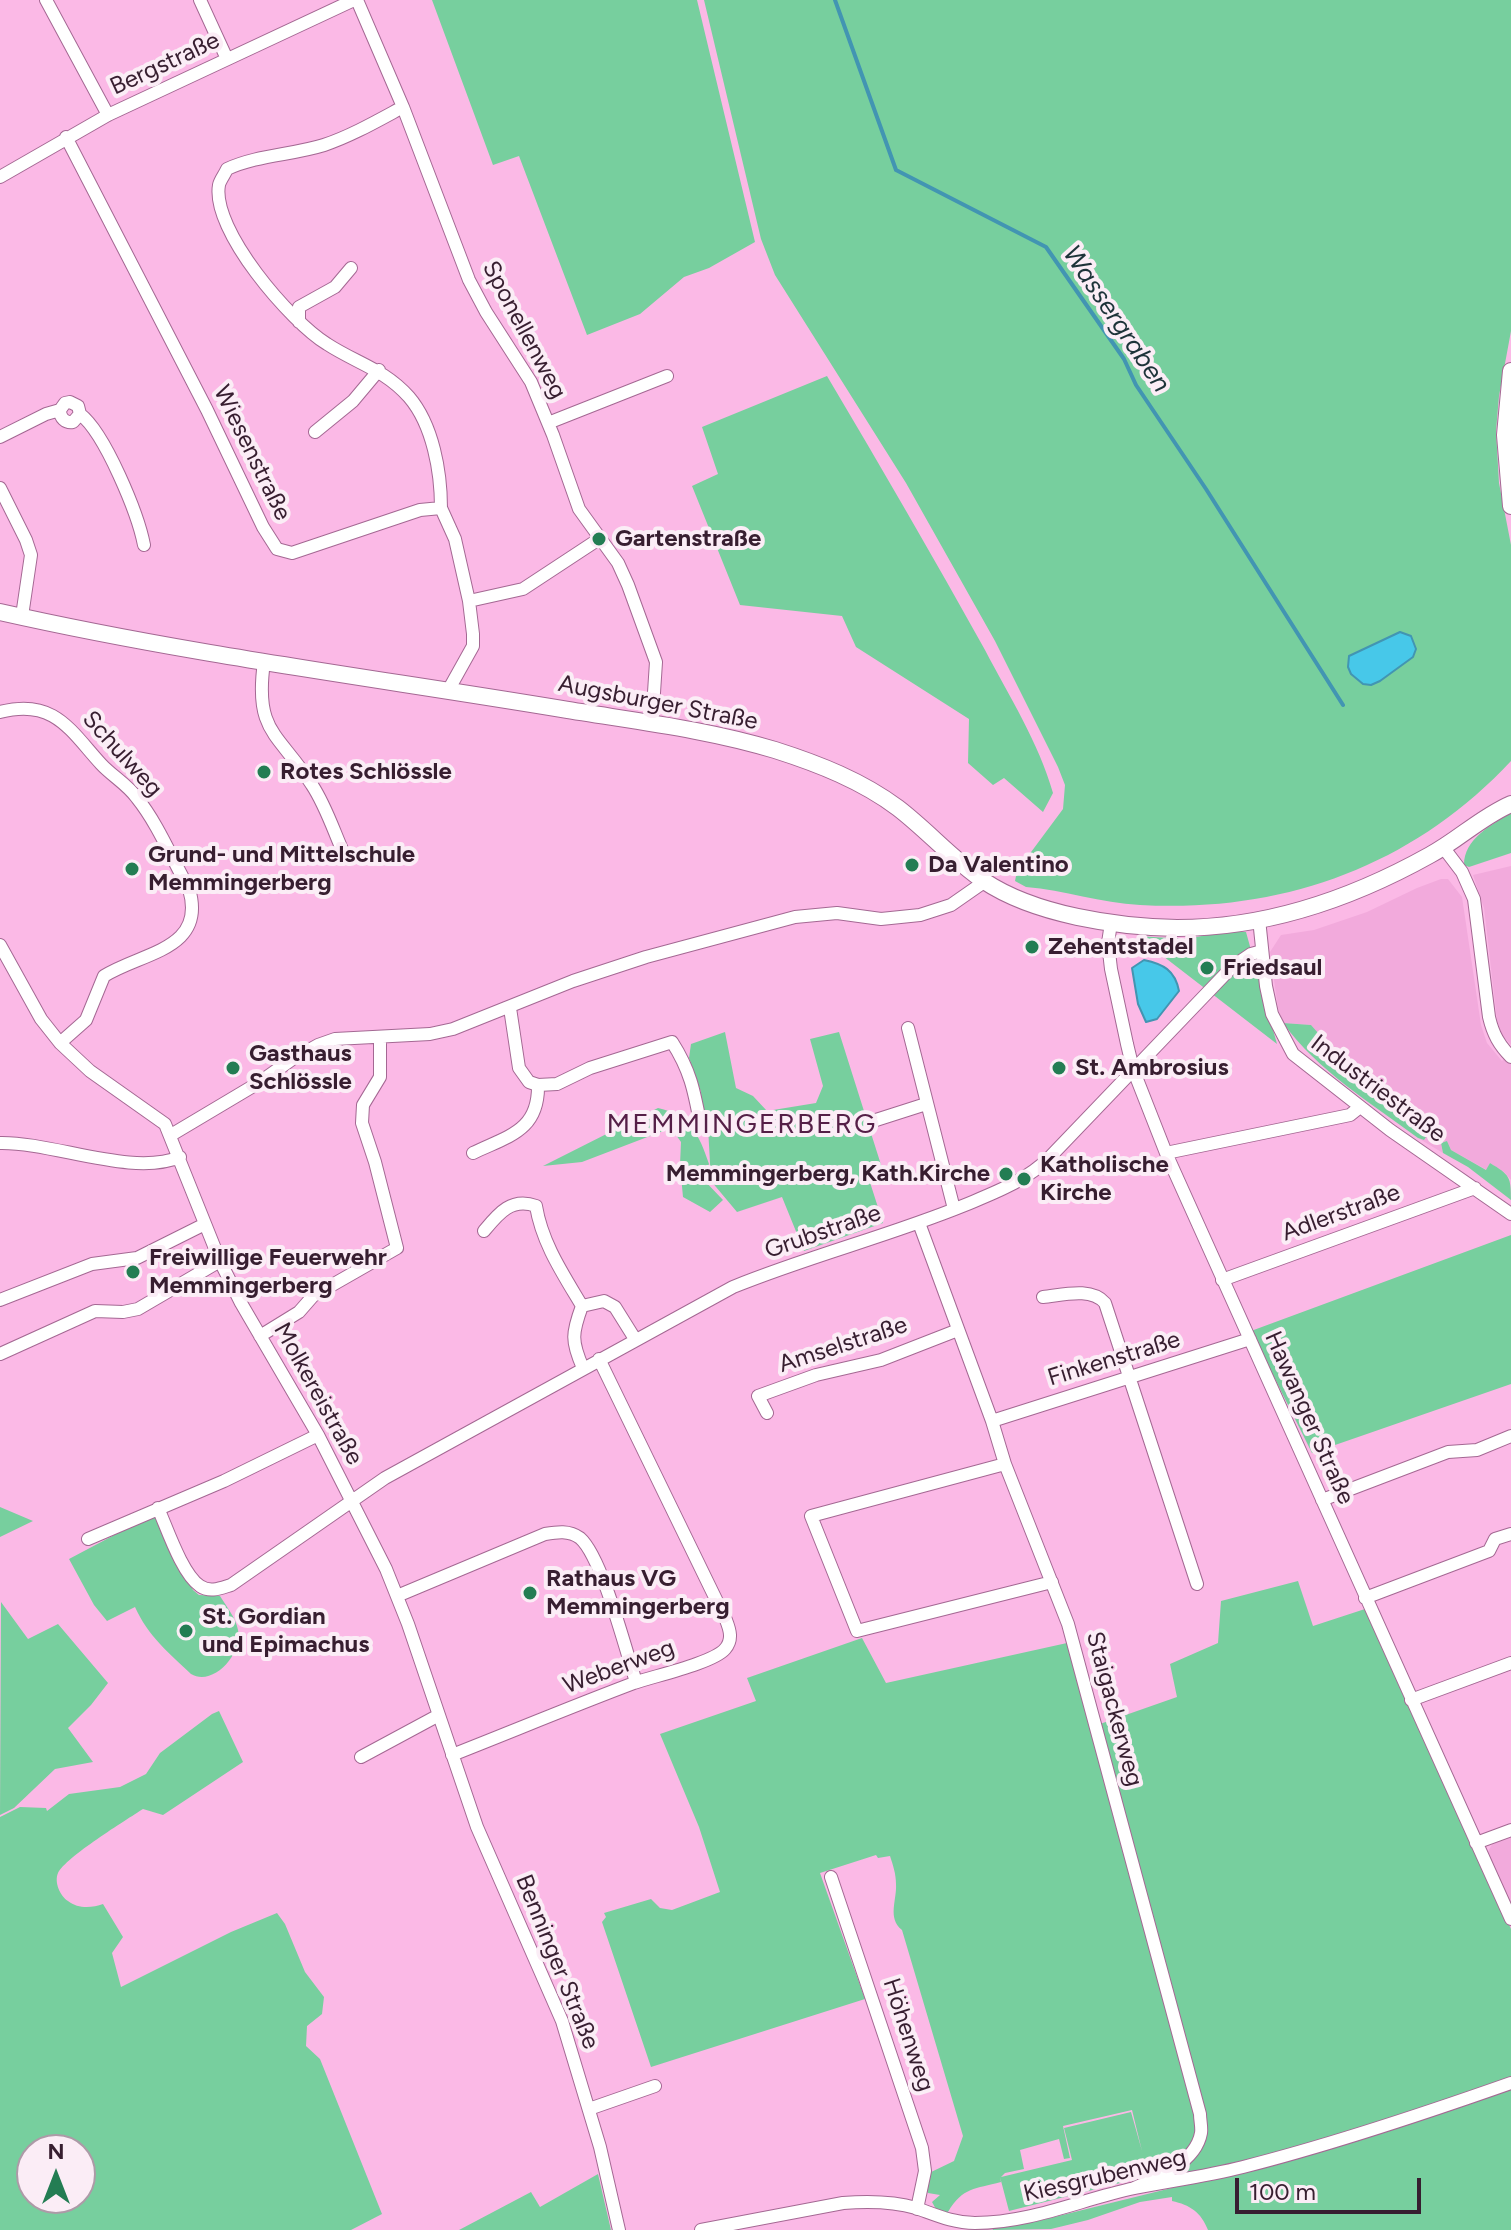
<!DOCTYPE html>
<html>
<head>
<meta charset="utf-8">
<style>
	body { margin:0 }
	#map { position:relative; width:1511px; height:2230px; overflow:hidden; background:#fbb9e6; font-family:Figtree,sans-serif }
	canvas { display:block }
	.north { position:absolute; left:16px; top:2134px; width:80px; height:80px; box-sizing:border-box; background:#fbedf6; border:2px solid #ad9aa7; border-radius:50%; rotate:0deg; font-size:22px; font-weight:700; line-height:32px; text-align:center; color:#371e30 }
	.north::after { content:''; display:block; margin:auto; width:28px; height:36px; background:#237d53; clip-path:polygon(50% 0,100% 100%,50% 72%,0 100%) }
	.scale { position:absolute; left:1235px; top:2178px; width:186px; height:36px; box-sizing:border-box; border:4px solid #371e30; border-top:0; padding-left:10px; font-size:24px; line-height:28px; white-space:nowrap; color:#371e30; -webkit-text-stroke:6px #fbedf6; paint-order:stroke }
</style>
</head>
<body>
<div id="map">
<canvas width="1511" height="2230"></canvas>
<div class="north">N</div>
<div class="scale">100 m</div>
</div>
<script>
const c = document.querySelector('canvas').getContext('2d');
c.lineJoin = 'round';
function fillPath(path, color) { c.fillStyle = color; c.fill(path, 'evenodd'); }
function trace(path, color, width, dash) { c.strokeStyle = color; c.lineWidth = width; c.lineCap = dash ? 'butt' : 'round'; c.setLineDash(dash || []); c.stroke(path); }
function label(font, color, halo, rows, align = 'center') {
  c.font = font + ' Figtree,sans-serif'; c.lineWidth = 8; c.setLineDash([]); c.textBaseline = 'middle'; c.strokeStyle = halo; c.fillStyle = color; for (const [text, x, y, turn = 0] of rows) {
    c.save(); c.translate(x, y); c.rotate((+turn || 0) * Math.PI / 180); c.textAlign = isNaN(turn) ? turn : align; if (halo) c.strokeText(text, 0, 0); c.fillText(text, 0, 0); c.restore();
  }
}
const built = new Path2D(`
	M1511 866V1045L1502 1035 1497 1020 1484 908 1473 875Z
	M1441 879H1448L1462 897 1481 1025 1487 1043 1502 1061 1505 1057 1511 1062V1180L1504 1172 1490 1163 1487 1170 1451 1150 1447 1141 1441 1143 1443 1153 1418 1138 1424 1140 1412 1115 1360 1080 1311 1025 1283 1023 1278 1008 1270 952 1281 935 1314 930 1367 912 1417 888Z
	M1511 1836V1929L1488 1880V1852L1491 1846 1494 1842Z`);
const green = new Path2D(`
	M432 0H697L755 242 709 268 684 277 640 314 587 335 519 156 493 165Z
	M704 0H1511V331L1499 396 1496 431 1499 483 1511 545V761C1413 866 1283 913 1140 905 1101 903 1064 890 1026 887L1015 881 1017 871 1063 809 1065 785 1058 767 995 641 906 483 775 275 761 239Z
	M827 376C881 467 934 558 985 650 1009 696 1039 743 1053 793L1043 812 1004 778 993 785 968 763 969 719 856 647 842 616 740 605 692 486 718 474 702 427Z
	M1511 813V853L1469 867 1464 865C1464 839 1491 825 1511 813Z
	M1228 931 1246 932 1277 1044 1137 936 1186 939Z
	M1283 1023 1311 1025 1360 1080 1412 1116 1415 1124 1428 1134 1424 1140 1418 1138C1371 1103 1318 1071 1283 1023Z
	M725 1032 736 1088 753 1096 767 1111 816 1103 823 1086 810 1039 839 1032 882 1168 867 1173 883 1223 804 1251 782 1197 737 1212 711 1181 708 1127 702 1113 701 1092 689 1058 691 1044Z
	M658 1108C690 1115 699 1134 709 1164L702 1178 723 1200 710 1212 683 1197 680 1165 681 1142 671 1128 582 1162 543 1166Z
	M1447 1141 1451 1150 1486 1170 1490 1163C1510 1175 1511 1177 1511 1200L1468 1167 1443 1153 1441 1143Z
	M1511 1235V1384L1312 1453 1251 1331Z
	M0 1507 33 1521 0 1537Z
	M154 1514 193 1590 199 1595 220 1596C226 1606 236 1618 238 1630 243 1654 213 1687 191 1674 169 1653 148 1636 135 1607L107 1621 94 1605 69 1559Z
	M1298 1581 1313 1626 1365 1609 1511 1929V2079C1399 2119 1285 2154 1168 2177L1203 2143 1100 1724 1177 1697 1170 1664 1218 1643 1221 1601Z
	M1 1602 28 1639 58 1624 108 1683 91 1705 68 1728 93 1762 55 1769 14 1808 0 1815Z
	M862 1638 886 1683 1067 1643 1075 1662 1198 2121C1195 2151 1174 2164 1148 2176L1009 2211 1000 2177 1001 2182C975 2189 963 2187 948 2212L942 2213 937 2211 932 2202 940 2195 928 2193 925 2188 927 2174 954 2161 963 2136 902 1930C887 1918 897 1900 896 1884 896 1874 893 1865 890 1856L878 1858 876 1855 820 1873 865 1999 651 2067 602 1922 606 1917 604 1913 651 1899 660 1908 672 1910 720 1892 699 1827 660 1734 756 1701 747 1678ZM1132 2110 1142 2151 1131 2112 1064 2128 1072 2160 1001 2177 1005 2173 1024 2169 1020 2150 1059 2139 1064 2159 1070 2158 1063 2126Z
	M219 1711 243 1762 163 1815 143 1809C126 1820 66 1857 58 1873 54 1882 60 1896 68 1901 78 1909 92 1908 103 1904L123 1937 112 1953 121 1987 231 1932 277 1913 285 1924 305 1972 324 1997 322 2014 307 2026 306 2046 320 2059 382 2214 351 2230H0V1817L20 1807 46 1808 47 1811 69 1794 120 1787 146 1774 160 1753 212 1714ZM80 2150V2198H32V2150Z
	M1511 2088V2230H1208C1201 2212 1190 2205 1172 2201V2197L1140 2202 1088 2220 1051 2229 993 2230 992 2228 1038 2221 1289 2159Z
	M598 2174 611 2230H459L531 2192 540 2207Z`);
const water = new Path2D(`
	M1400 632 1411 636 1416 649 1413 657 1380 681 1371 685 1363 684 1351 674 1348 667 1349 656Z
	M1144 960C1163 964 1175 970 1179 991L1157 1019 1146 1022 1138 1004 1132 968Z`);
const stream = new Path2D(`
	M835 0 896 170 1046 247 1124 359 1136 385 1206 489 1343 705`);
const minor = new Path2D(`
	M46 0 108 115
	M200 0 227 59
	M357 0 403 107 469 280 486 312 531 382 553 435 579 509 618 563 628 585 656 662 652 723
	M403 107C377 121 351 136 324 145 292 155 257 155 227 169 225 174 220 180 219 185 211 230 291 322 327 344 356 363 384 369 409 397 433 425 441 472 441 508
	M66 137 207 410 263 527 277 549 292 553 420 510 441 508 455 539 469 601 473 634V646L449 689
	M0 177 108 115 354 0
	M299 322V307L335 287 351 268
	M80 414C105 433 138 514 144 545
	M548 423 667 376
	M315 432 353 401 379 370
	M0 437 46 414 60 410 65 403 70 402 78 406 80 414 73 422C65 423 60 418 60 410
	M0 488 26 540 31 555 22 616
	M469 601 523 589 599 539
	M264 662C254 733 279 733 312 785 326 806 334 832 344 854
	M0 712C54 698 70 730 101 764 112 776 127 784 137 798 158 824 172 859 189 889 207 950 142 952 104 976L86 1020 60 1043
	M1443 847 1462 872 1474 899 1489 1017C1493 1034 1499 1045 1511 1057
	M1259 919 1266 986 1272 1014 1293 1054 1390 1130 1511 1214
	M1111 923 1108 943 1111 969 1127 1044 1133 1069 1166 1153 1511 1919
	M0 945 41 1019 60 1043 90 1071 165 1124 220 1261 241 1303 318 1435 386 1569 408 1624 477 1827 562 2021 600 2147 619 2230
	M510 1008 519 1068 529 1082 538 1085 557 1084 590 1068 672 1042C690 1070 694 1090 700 1122
	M908 1028 954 1209
	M876 1120 926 1104
	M171 1135 260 1082 291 1060 318 1045 335 1039 430 1034 453 1029 573 981 646 957 795 917 837 913 881 919 920 915 951 905 984 882
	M0 1143C53 1142 132 1177 180 1157
	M473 1153C508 1136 539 1131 538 1085
	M1166 1153 1350 1115 1360 1107
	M919 1223 992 1421 1005 1464 1068 1624 1200 2114C1200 2120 1202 2128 1201 2133 1196 2162 1158 2178 1134 2188
	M484 1231C498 1214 511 1197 536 1206 542 1243 563 1274 582 1306 572 1333 571 1341 583 1368
	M1222 1280 1475 1188
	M1043 1297C1063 1295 1091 1287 1105 1303L1197 1584
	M0 1300 92 1264 137 1258 205 1224
	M582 1306 604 1301 615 1307 635 1339
	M260 1336 299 1312 313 1296 397 1248 375 1162 362 1123 363 1105 380 1077V1037
	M0 1354 95 1311 123 1312 138 1309 220 1261
	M767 1413 758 1396 816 1375 881 1360 958 1330
	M992 1421 1250 1339
	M1005 1464 811 1516 857 1631 1052 1582
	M1322 1500 1448 1452 1477 1450 1511 1436
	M158 1508C167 1528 182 1574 200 1586 210 1593 221 1588 231 1585L385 1478 733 1287C809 1256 889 1236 965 1205 996 1192 1026 1181 1050 1157L1232 967 1251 954 1262 951
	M88 1539 224 1481 318 1435
	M397 1596 545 1534C557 1532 569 1530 580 1538 602 1557 626 1651 636 1682
	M1365 1598 1489 1551 1495 1539 1511 1534
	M1411 1700 1511 1663
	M452 1755C513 1731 573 1706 634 1683 654 1676 713 1663 725 1649 733 1640 730 1630 726 1620L599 1359
	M361 1757 439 1715
	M1476 1843 1511 1830
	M831 1877 922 2148 925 2171 917 2209
	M589 2109 655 2086
	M701 2230 843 2203C868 2201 892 2201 916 2208 936 2215 953 2223 975 2223 1031 2223 1082 2199 1135 2188 1171 2181 1207 2176 1243 2167 1334 2144 1423 2114 1511 2083`);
const tertiary = new Path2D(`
	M1511 371 1505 435 1511 506
	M0 612C186 654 375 678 562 709 634 721 706 729 775 750 819 764 862 781 898 808 928 831 953 860 984 881 1035 915 1117 927 1177 928 1266 928 1353 898 1430 855 1458 840 1481 817 1511 804`);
const markers = [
	[599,539,8,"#237d53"],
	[264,772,8,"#237d53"],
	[912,865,8,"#237d53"],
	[132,869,8,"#237d53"],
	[1032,947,8,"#237d53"],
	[1207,968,8,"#237d53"],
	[233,1068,8,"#237d53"],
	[1059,1068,8,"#237d53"],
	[1006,1174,8,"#237d53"],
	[1024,1179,8,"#237d53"],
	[133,1272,8,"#237d53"],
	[530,1593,8,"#237d53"],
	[186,1631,8,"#237d53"]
];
const streetNames = [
	["Bergstraße",165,64,-25],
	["Sponellenweg",524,330,62],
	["Wiesenstraße",252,453,64],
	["Augsburger Straße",658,703,11],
	["Schulweg",122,754,48],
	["Industriestraße",1378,1089,37],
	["Adlerstraße",1341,1213,-20],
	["Grubstraße",823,1232,-19],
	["Amselstraße",843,1345,-18],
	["Finkenstraße",1114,1359,-17],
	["Molkereistraße",318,1394,61],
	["Hawanger Straße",1309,1418,66],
	["Weberweg",619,1667,-20],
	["Staigackerweg",1114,1709,75],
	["Benninger Straße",557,1962,68],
	["Höhenweg",908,2035,72],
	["Kiesgrubenweg",1105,2176,-13]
];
const poiNames = [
	["Gartenstraße",615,539],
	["Rotes Schlössle",280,772],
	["Grund- und Mittelschule",148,855],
	["Memmingerberg",148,883],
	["Da Valentino",928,865],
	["Zehentstadel",1048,947],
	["Friedsaul",1223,968],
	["Gasthaus",249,1054],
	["Schlössle",249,1082],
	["St. Ambrosius",1075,1068],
	["Katholische",1040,1165],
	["Kirche",1040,1193],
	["Memmingerberg, Kath.Kirche",990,1174,"right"],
	["Freiwillige Feuerwehr",149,1258],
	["Memmingerberg",149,1286],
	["Rathaus VG",546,1579],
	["Memmingerberg",546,1607],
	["St. Gordian",202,1617],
	["und Epimachus",202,1645]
];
const waterNames = [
	["Wassergraben",1116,319,56]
];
const quarterNames = [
	["MEMMINGERBERG",742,1125]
];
fillPath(built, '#f2aadc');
fillPath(green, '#77cf9e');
fillPath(water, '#47c8e9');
trace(water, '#4295b2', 2);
trace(stream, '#4295b2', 4);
trace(minor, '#a46893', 14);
trace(tertiary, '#a46893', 18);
trace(minor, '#fff', 12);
trace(tertiary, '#fff', 16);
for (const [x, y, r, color] of markers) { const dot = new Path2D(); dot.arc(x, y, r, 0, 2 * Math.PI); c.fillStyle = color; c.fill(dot); trace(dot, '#fbedf6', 3); }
label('24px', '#371e30', '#fbedf6', streetNames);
label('bold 24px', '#371e30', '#fbedf6', poiNames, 'left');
label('italic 26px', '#1d3339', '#fbedf6', waterNames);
c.letterSpacing = '2px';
label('28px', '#551f47', '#fbedf6', quarterNames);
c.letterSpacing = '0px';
</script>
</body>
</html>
